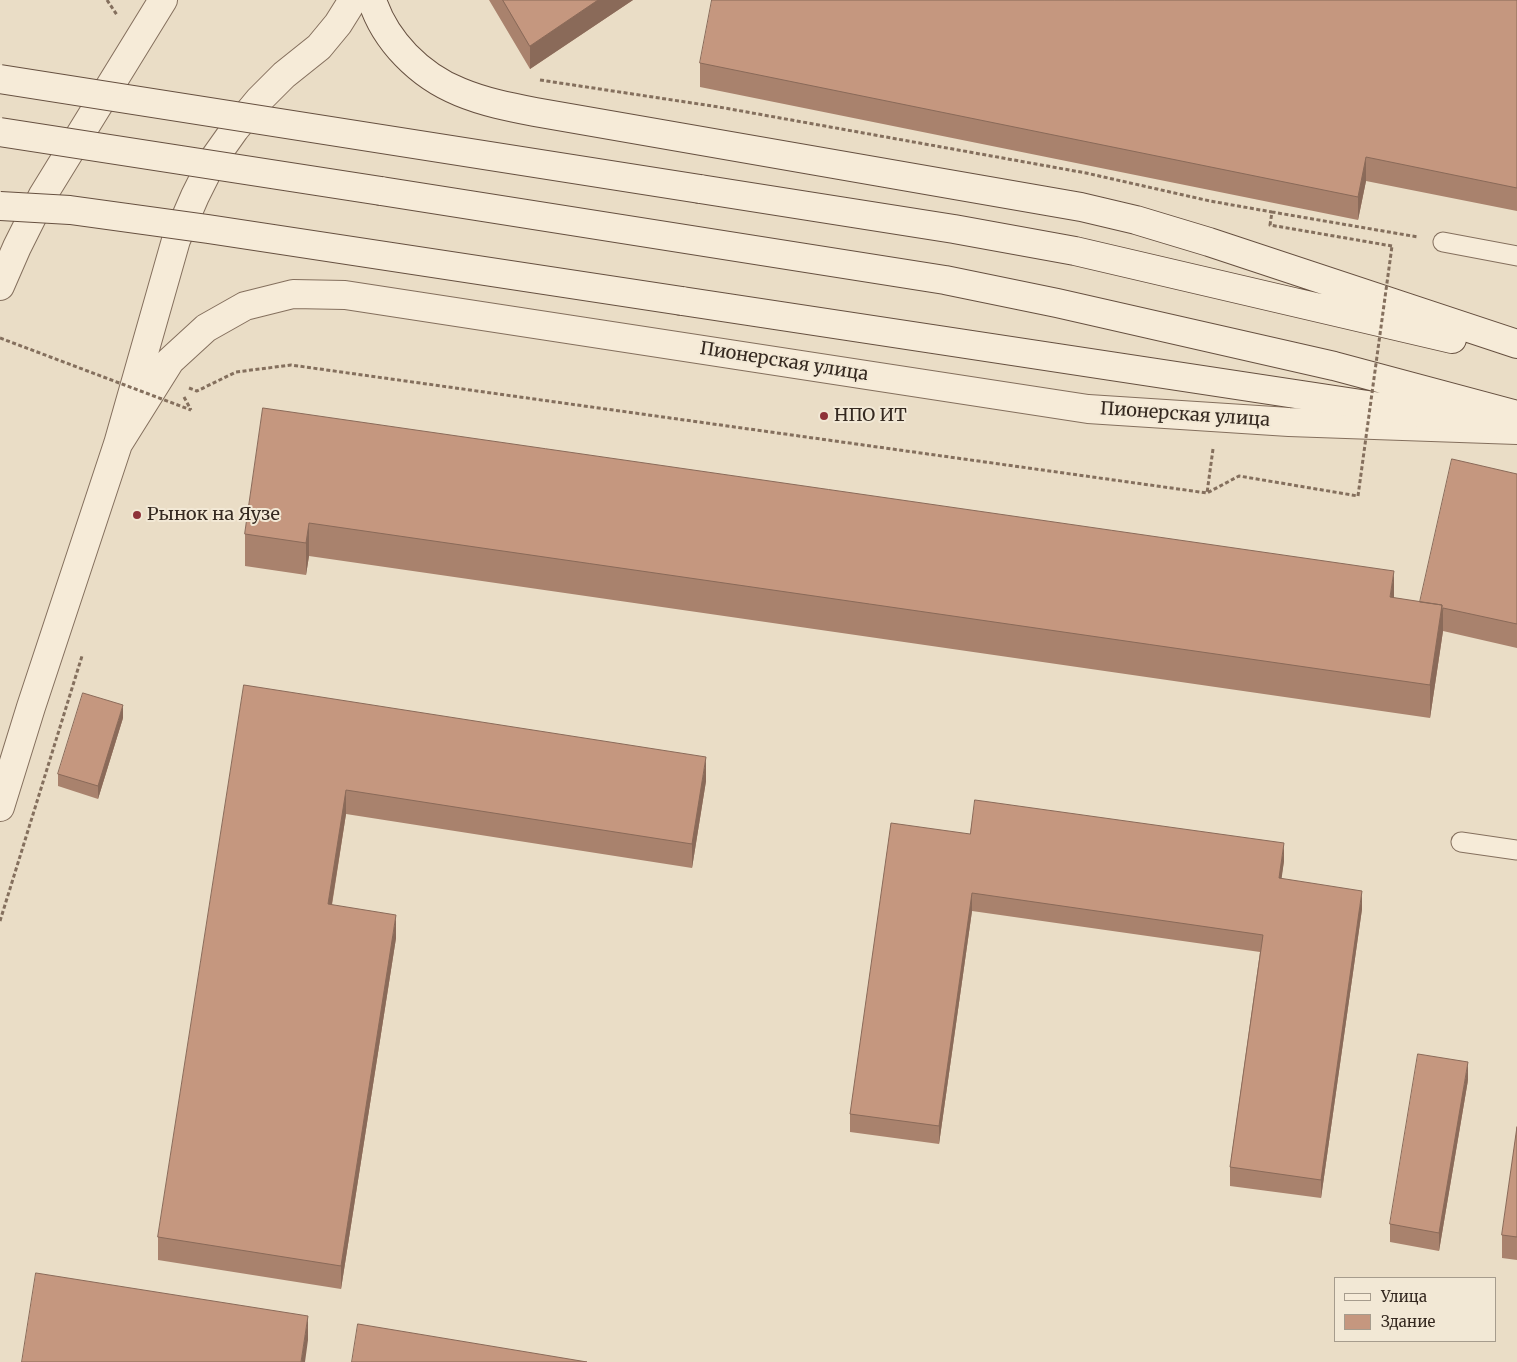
<!DOCTYPE html>
<html>
<head>
<meta charset="utf-8">
<style>
	body { margin:0 }
	#map { position:relative; width:1517px; height:1362px; overflow:hidden; background:#eaddc6; font-family:Merriweather,serif }
	canvas { display:block }
	.legend { position:absolute; left:1334px; top:1277px; width:162px; height:65px; box-sizing:border-box; background:#f2e8d5; border:1px solid #a69c8d; margin:0; padding:6px 9px; list-style:none; font-size:15px; color:#352920 }
	.legend li { display:flex; align-items:center; gap:10px; height:25px }
	.legend b { width:25px; border:1px solid #a69c8d }
</style>
</head>
<body>
<div id="map">
<canvas width="1517" height="1362"></canvas>
<ul class="legend">
<li><b style="height:6px;background:#f6ebd8"></b>Улица</li>
<li><b style="height:14px;background:#c5977f"></b>Здание</li>
</ul>
</div>
<script>
const c = document.querySelector('canvas').getContext('2d');
c.lineJoin = 'round';
function trace(path, color, width, dash) { c.strokeStyle = color; c.lineWidth = width; c.lineCap = dash ? 'butt' : 'round'; c.setLineDash(dash || []); c.stroke(path); }
function fillPath(path, color) { c.fillStyle = color; c.fill(path, 'evenodd'); }
function label(font, color, halo, rows, align = 'center') {
  c.font = font + ' Merriweather,serif'; c.lineWidth = 4; c.setLineDash([]); c.textBaseline = 'middle'; c.strokeStyle = halo; c.fillStyle = color; for (const [text, x, y, turn = 0] of rows) {
    c.save(); c.translate(x, y); c.rotate((+turn || 0) * Math.PI / 180); c.textAlign = isNaN(turn) ? turn : align; if (halo) c.strokeText(text, 0, 0); c.fillText(text, 0, 0); c.restore();
  }
}
const path = new Path2D(`
	M107 0 117 15 118 14
	M540 80 719 107 1086 173 1210 201 1272 212
	M1392 246 1270 225 1272 212 1418 237
	M189 388 197 391 236 372 291 365 1207 493
	M184 397 191 410
	M1213 449 1207 493 1239 476 1358 496
	M0 921 82 656`);
const service = new Path2D(`
	M1443 242 1517 256
	M1461 842 1517 850`);
const minor = new Path2D(`
	M0 286 17 247 43 195 163 0
	M118 444 170 361 206 328 245 306 293 294 345 295 1088 409 1289 422 1517 430
	M0 807 31 707 118 444 176 240 195 196 213 160 235 129 259 100 284 75 319 47 338 24 353 0`);
const secondary = new Path2D(`
	M372 0C385 41 420 76 460 92 484 102 509 107 535 112L1081 207 1136 220 1209 242 1517 344
	M700 189 954 229 1075 251 1452 339
	M381 191 945 280 1057 303 1334 366 1517 415
	M682 301 1493 424`);
const pathBridge = new Path2D(`
	M0 338 191 410
	M1358 496 1392 246`);
const secondaryBridge = new Path2D(`
	M0 79 700 189
	M0 132 381 191
	M0 206 70 210 208 229 682 301`);
const wall = new Path2D(`
	M489 0H633L530 69Z
	M1517 0V211L1366 181 1358 220 700 87V63Z
	M263 408 1420 602 1517 474V648L1443 631 1430 718 309 556 306 575 245 566V534Z
	M244 685 706 781 692 868 346 814 332 905 396 938 341 1289 158 1260V1237Z
	M123 718 98 799 58 786V774Z
	M970 834 1284 861 1281 879 1362 909 1321 1198 1230 1186V1167L1260 952 972 911 939 1144 850 1132V1114Z
	M1468 1080 1439 1251 1390 1242V1224Z
	M1517 1127V1260L1502 1258V1235Z`);
const shadedWall = new Path2D(`
	M598 0H633L530 69V46Z
	M1366 157V181L1358 220V197Z
	M309 523V556L306 575V543Z
	M1394 571V604L1390 597Z
	M1442 605 1443 608V631L1430 718V685Z
	M123 705V718L98 799V786Z
	M706 757V781L692 868V844Z
	M346 790V814L328 928V904Z
	M1284 843V861L1279 897V878Z
	M1362 891V909L1321 1198V1180Z
	M972 893V911L939 1144V1126Z
	M396 915V938L341 1289V1266Z
	M1468 1062V1080L1439 1251V1233Z
	M308 1316V1340L305 1362H301Z`);
const building = new Path2D(`
	M503 0H598L530 46Z
	M712 0H1517V188L1366 157 1358 197 700 63Z
	M263 408 1394 571 1390 597 1442 605 1430 685 309 523 306 543 245 534Z
	M1452 459 1517 474V624L1443 608 1442 615V605L1420 602Z
	M244 685 706 757 692 844 346 790 328 904 396 915 341 1266 158 1237Z
	M83 693 123 705 98 786 58 774Z
	M975 800 1284 843 1279 878 1362 891 1321 1180 1230 1167 1263 935 972 893 939 1126 850 1114 891 823 970 834Z
	M1418 1054 1468 1062 1439 1233 1390 1224Z
	M1517 1127V1237L1502 1235Z
	M36 1273 308 1316 301 1362H22Z
	M358 1324 587 1362H352Z`);
const markers = [
	[824,416,5,"#8e3239"],
	[137,515,5,"#8e3239"]
];
const streetNames = [
	["Пионерская улица",784,362,9],
	["Пионерская улица",1185,415,4]
];
const poiNames = [
	["НПО ИТ",834,416],
	["Рынок на Яузе",147,515]
];
trace(service, '#846f5d', 21);
trace(minor, '#846f5d', 30);
trace(secondary, '#665040', 30);
trace(path, '#846f5d', 3, [4, 2.5]);
trace(service, '#f6ebd8', 19);
trace(minor, '#f6ebd8', 28);
trace(secondary, '#f6ebd8', 28);
trace(secondaryBridge, '#665040', 30, []);
trace(pathBridge, '#846f5d', 3, [4, 2.5]);
trace(secondaryBridge, '#f6ebd8', 28);
fillPath(wall, '#a9826d');
fillPath(shadedWall, '#8a6a59');
fillPath(building, '#c5977f');
trace(building, '#8a6a59', 1);
for (const [x, y, r, color] of markers) { const dot = new Path2D(); dot.arc(x, y, r, 0, 2 * Math.PI); c.fillStyle = color; c.fill(dot); trace(dot, '#f2e8d5', 2); }
label('18px', '#352920', '#f2e8d5', streetNames);
label('18px', '#352920', '#f2e8d5', poiNames, 'left');
</script>
</body>
</html>
